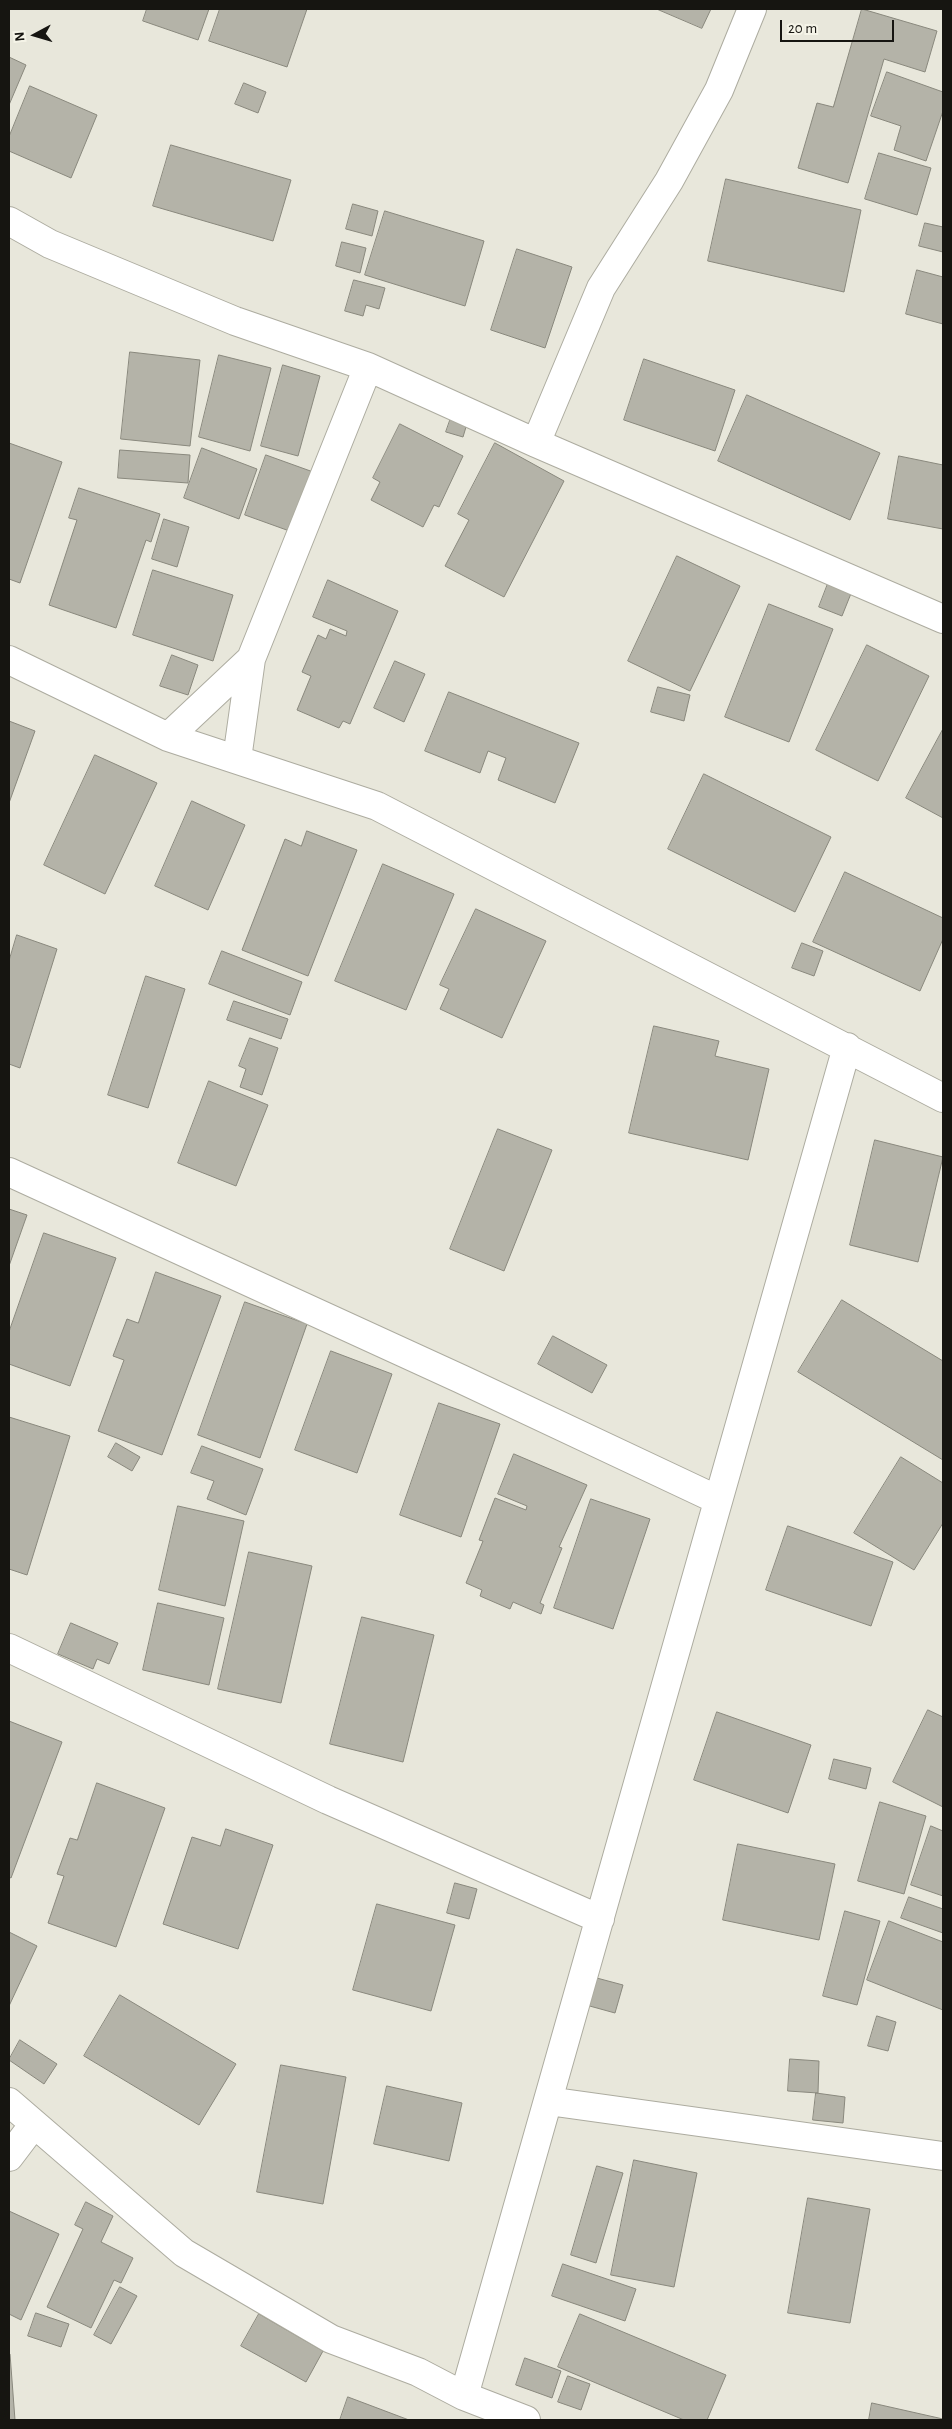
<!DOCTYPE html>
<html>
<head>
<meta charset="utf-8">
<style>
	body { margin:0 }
	#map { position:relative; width:952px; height:2429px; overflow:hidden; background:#e8e7db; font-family:"Alegreya Sans",sans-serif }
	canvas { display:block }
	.frame { position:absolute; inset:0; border:10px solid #161511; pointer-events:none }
	.north { position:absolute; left:10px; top:10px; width:50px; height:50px; -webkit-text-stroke:4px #f5f4e8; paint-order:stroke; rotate:264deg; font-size:14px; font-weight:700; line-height:20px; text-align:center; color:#161511 }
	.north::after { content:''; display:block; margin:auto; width:18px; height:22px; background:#161511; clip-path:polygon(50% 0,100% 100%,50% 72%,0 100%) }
	.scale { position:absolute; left:780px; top:20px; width:114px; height:22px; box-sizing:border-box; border:2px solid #161511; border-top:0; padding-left:6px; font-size:15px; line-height:18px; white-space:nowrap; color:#161511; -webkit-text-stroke:4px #f5f4e8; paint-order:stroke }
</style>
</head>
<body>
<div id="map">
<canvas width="952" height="2429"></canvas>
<div class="frame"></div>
<div class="north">N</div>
<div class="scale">20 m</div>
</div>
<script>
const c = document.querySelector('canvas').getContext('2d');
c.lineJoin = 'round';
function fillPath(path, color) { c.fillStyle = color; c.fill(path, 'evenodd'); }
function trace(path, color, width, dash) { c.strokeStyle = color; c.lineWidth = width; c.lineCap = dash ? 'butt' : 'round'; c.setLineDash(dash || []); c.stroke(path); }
const building = new Path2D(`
	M147 9H209L198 40 143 21Z
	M220 9H307L287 67 209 41Z
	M657 9H711L702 28Z
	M862 9 937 31 925 72 884 59 848 183 798 168 817 103 833 107Z
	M9 57 26 65 9 105Z
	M887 72 943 92V111L926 161 894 150 901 126 871 116Z
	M244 83 266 92 258 113 235 104Z
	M30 86 97 115 71 178 9 151V137Z
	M171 145 291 180 273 241 153 206Z
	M879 153 931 168 917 215 865 199Z
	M726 179 861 210 844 292 708 261Z
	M353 204 378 211 372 236 346 229Z
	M385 211 484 241 465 306 365 275Z
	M925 223 943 227V252L919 246Z
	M342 242 366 248 360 273 336 266Z
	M517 249 572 267 545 348 491 330Z
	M917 270 943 277V324L906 314Z
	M354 280 385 288 379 309 366 305 363 316 345 311Z
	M130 352 200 360 190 446 121 439Z
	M219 355 271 368 250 451 199 437Z
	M644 359 735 390 715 451 624 420Z
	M283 365 320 376 298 456 261 446Z
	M747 395 880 453 850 520 718 461Z
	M453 412 469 417 463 437 446 432Z
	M400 424 463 456 439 507 434 505 423 527 371 500 380 482 373 478Z
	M9 443 62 462 20 583 9 579Z
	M495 443 564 481 504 597 445 566 469 520 458 514Z
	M202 448 257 469 239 519 184 498Z
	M120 450 190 455 188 483 118 478Z
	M266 455 316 473 295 533 245 515Z
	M899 456 943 465V529L888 519Z
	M79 488 160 514 151 542 146 540 116 628 49 605 77 520 69 518Z
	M164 519 189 527 177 567 152 559Z
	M677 556 740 586 690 691 628 661Z
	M153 570 233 595 213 661 133 635Z
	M328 580 398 611 350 724 343 721 339 728 297 710 311 676 302 672 318 635 326 639 330 629 346 636 347 631 313 617Z
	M829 581 852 591 842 616 819 607Z
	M769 604 833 629 789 742 725 717Z
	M867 645 929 676 878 781 816 750Z
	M172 655 198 665 188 695 160 686Z
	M395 661 425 674 404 722 374 708Z
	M658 687 690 695 684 721 651 712Z
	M449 692 579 743 555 803 498 780 506 758 488 751 480 773 425 751Z
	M9 721 35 731 9 803Z
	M943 729V818L906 798Z
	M95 755 157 783 105 894 44 865Z
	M704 774 831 837 795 912 668 849Z
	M192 801 245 825 208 910 155 886Z
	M307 831 357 850 308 976 242 950 285 839 301 846Z
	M383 864 454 894 406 1010 335 981Z
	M845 872 943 918V939L920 991 813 942Z
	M476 909 546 941 502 1038 440 1009 449 989 440 985Z
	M17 935 57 949 20 1068 9 1064V961Z
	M802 943 823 951 814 976 792 968Z
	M222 951 302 982 290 1015 209 984Z
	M146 976 185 989 148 1108 108 1095Z
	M234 1001 288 1019 281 1039 227 1020Z
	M654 1026 719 1041 715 1056 769 1069 748 1160 629 1133Z
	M250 1038 278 1048 262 1095 240 1087 246 1069 239 1066Z
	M209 1081 268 1105 236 1186 178 1163Z
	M498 1129 552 1150 504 1271 450 1249Z
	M875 1140 943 1157 918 1262 850 1245Z
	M9 1209 27 1215 9 1266Z
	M44 1233 116 1258 70 1386 9 1364V1332Z
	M156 1272 221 1296 162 1455 98 1431 124 1360 113 1356 127 1319 138 1323Z
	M842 1300 943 1361V1460L798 1372Z
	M245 1302 307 1324 260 1458 198 1435Z
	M553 1336 607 1365 592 1393 538 1364Z
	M331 1351 392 1374 357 1473 295 1450Z
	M439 1403 500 1424 461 1537 400 1515Z
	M9 1417 70 1436 27 1575 9 1569Z
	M116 1443 140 1457 132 1471 108 1457Z
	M202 1446 263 1469 246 1515 207 1499 214 1481 191 1473Z
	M514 1454 587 1485 559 1547 562 1548 540 1603 544 1605 541 1614 513 1602 510 1609 480 1596 482 1590 466 1583 483 1541 479 1540 495 1498 526 1510 527 1506 498 1494Z
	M901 1457 943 1483V1523L914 1570 854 1533Z
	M591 1499 650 1519 613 1629 554 1608Z
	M178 1506 244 1521 225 1606 159 1590Z
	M788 1526 893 1562 871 1626 766 1590Z
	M249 1552 312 1566 281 1703 218 1689Z
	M158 1603 224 1618 209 1685 143 1670Z
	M362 1617 434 1635 403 1762 330 1744Z
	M71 1623 118 1643 109 1664 97 1659 93 1669 58 1654Z
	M928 1710 943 1717V1807L893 1782Z
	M717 1712 811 1745 788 1813 694 1780Z
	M9 1721 62 1742 11 1878 9 1877Z
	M834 1759 871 1768 866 1789 829 1779Z
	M97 1783 165 1808 116 1947 48 1923 64 1876 57 1874 70 1838 77 1840Z
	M880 1802 926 1816 904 1894 858 1881Z
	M931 1826 943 1831V1896L911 1885Z
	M226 1829 273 1845 238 1949 163 1924 192 1837 220 1846Z
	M738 1844 835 1864 819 1940 723 1920Z
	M455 1883 477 1889 469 1919 447 1913Z
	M909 1897 943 1909V1933L901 1918Z
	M377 1904 455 1925 431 2011 353 1990Z
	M845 1911 880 1921 857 2005 823 1996Z
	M889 1921 943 1942V2010L867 1980Z
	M9 1932 37 1946 9 2006Z
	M593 1977 623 1985 615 2013 586 2005Z
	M120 1995 236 2064 199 2125 84 2056Z
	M877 2016 896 2022 888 2051 868 2046Z
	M20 2040 57 2064 44 2084 9 2060Z
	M790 2059 819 2061 818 2093 788 2091Z
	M281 2065 346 2077 323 2204 257 2192Z
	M387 2086 462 2103 449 2161 374 2144Z
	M816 2093 845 2097 843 2123 813 2120Z
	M634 2160 697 2173 674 2287 611 2275Z
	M597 2166 623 2173 596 2263 571 2255Z
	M808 2198 870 2209 850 2323 788 2313Z
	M86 2202 113 2216 101 2242 133 2258 121 2283 114 2280 91 2328 47 2307 83 2229 75 2225Z
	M9 2211 59 2234 21 2320 9 2314Z
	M563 2264 636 2289 625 2321 552 2296Z
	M120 2287 137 2296 111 2344 94 2335Z
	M36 2313 69 2324 61 2347 28 2336Z
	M259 2314 323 2351 306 2382 241 2346Z
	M580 2314 726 2375 707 2420H684L558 2367Z
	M9 2354H10L15 2420H9Z
	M525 2358 561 2371 552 2398 516 2385Z
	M568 2376 590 2384 581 2410 558 2402Z
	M348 2397 409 2420H340Z
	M872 2403 943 2419V2420H869Z`);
const street = new Path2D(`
	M9 221 50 244 235 321 368 367 536 443 943 619
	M536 443 601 288 669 181 719 90 752 9
	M9 660 168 737 377 806 943 1098
	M168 737 251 659
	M237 759 251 659 368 367
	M9 1172 461 1379 718 1500
	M9 1648 328 1800 600 1919
	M548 2101 943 2156
	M9 2102 184 2253 331 2339 418 2372 464 2396 526 2420
	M9 2157 34 2124
	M464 2396 847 1047`);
fillPath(building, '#b4b3a8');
trace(building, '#89887d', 1);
trace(street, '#adaca0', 30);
trace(street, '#fff', 28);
</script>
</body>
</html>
